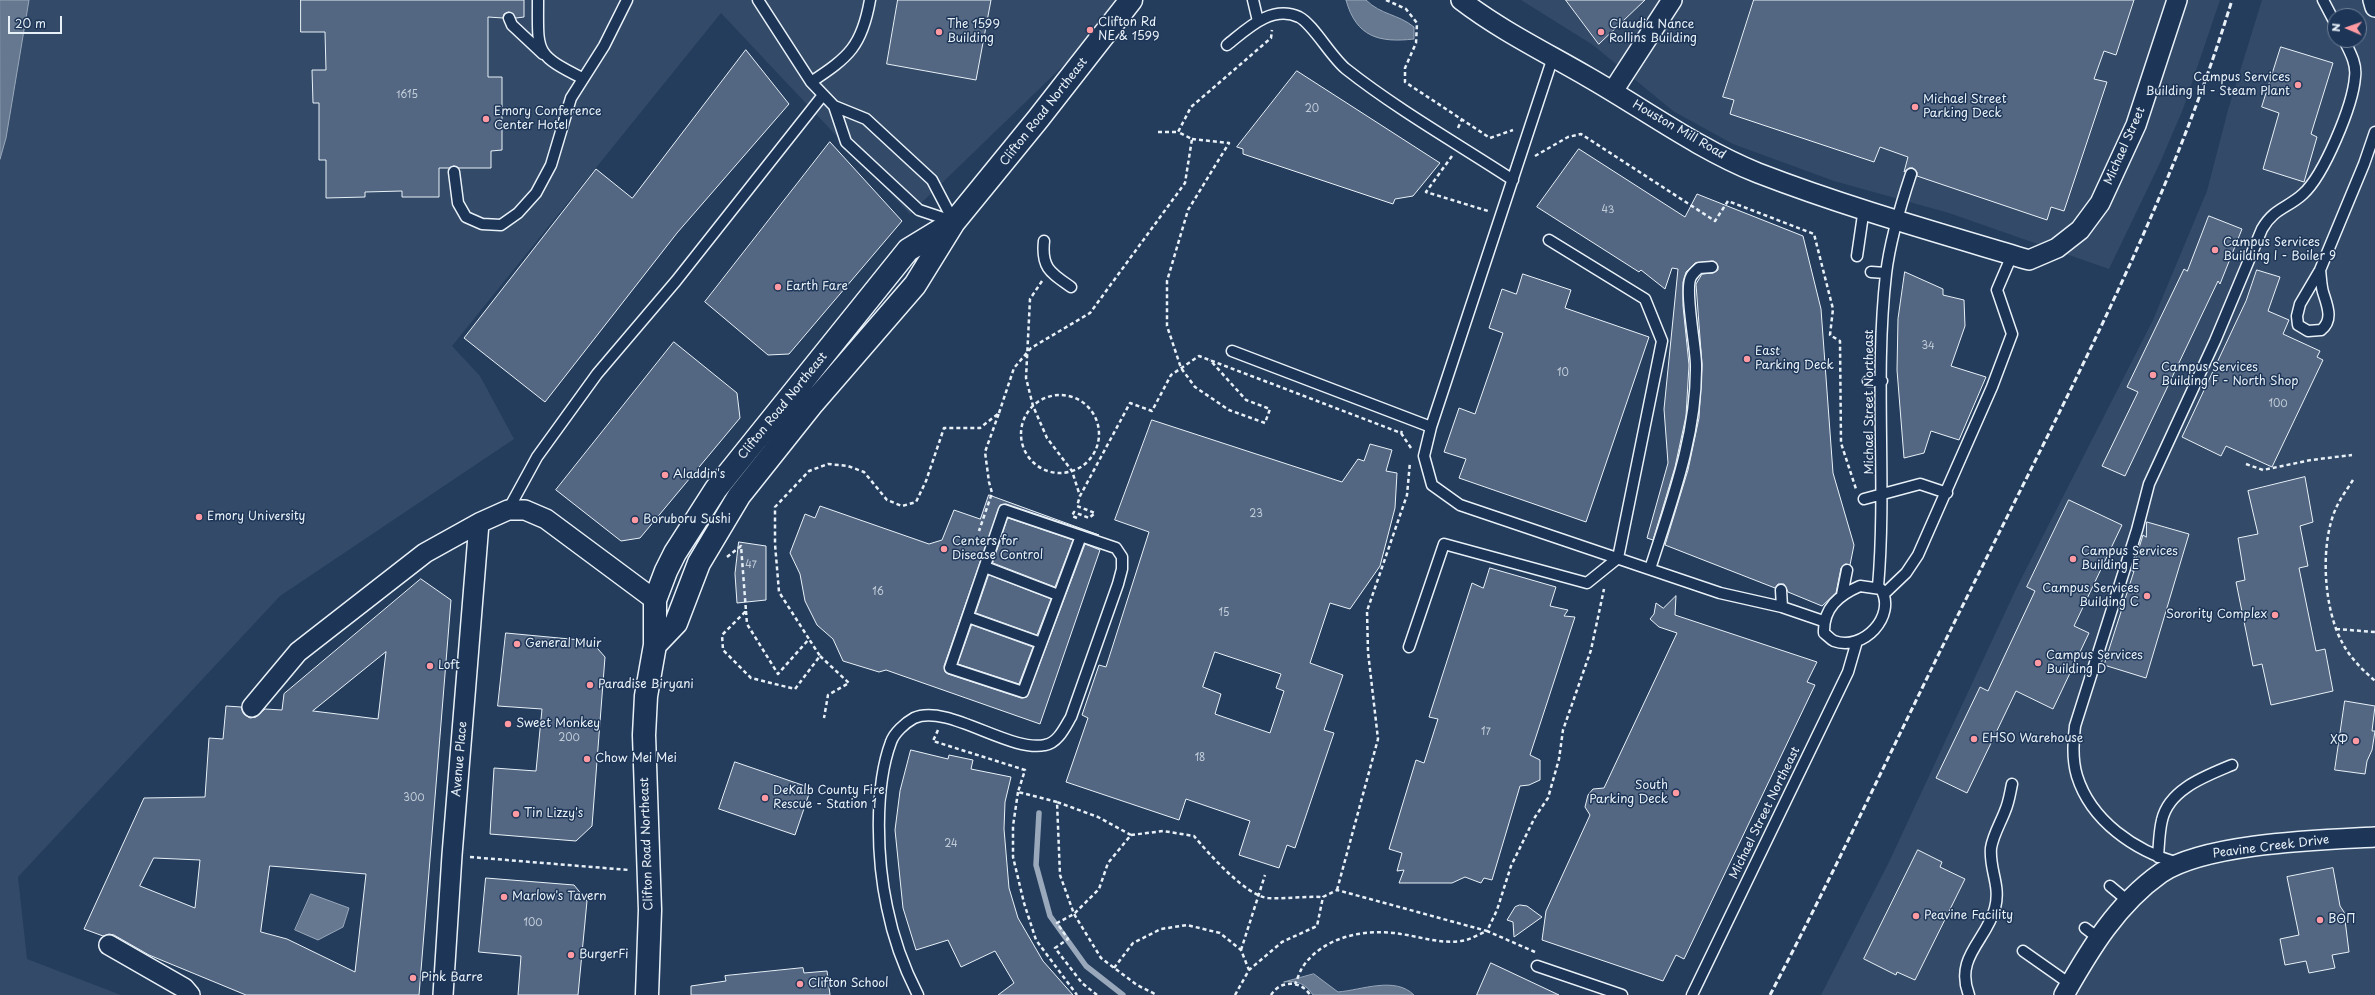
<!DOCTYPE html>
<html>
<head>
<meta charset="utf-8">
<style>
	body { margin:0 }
	#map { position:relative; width:2375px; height:995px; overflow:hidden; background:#253d5d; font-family:"Playpen Sans",sans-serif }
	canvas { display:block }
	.north { position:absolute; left:2327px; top:8px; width:40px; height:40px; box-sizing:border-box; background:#1d3557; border:1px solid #6e8097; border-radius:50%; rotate:272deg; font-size:11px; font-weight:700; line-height:16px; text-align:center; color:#e8f1f8 }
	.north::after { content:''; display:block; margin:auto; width:14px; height:18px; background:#ff9aa2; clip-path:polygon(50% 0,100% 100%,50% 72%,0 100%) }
	.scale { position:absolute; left:8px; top:16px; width:54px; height:18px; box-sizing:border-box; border:2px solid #e8f1f8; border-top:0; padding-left:5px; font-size:12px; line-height:14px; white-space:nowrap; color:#e8f1f8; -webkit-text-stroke:3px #1d3557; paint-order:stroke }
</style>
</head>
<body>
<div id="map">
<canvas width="2375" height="995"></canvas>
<div class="north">N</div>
<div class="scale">20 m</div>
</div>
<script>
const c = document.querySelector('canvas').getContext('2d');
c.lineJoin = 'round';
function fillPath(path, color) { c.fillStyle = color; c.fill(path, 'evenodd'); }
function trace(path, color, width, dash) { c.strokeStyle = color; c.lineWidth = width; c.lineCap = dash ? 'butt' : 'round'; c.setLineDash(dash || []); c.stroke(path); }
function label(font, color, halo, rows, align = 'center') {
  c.font = font + ' "Playpen Sans",sans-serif'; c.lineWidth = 3; c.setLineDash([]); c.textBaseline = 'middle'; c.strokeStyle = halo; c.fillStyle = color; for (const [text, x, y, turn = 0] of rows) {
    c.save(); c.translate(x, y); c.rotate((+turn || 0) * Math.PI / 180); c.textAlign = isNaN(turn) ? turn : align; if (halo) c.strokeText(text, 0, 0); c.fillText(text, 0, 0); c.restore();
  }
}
const built = new Path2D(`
	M6 0H1131L910 214 721 13 452 346 480 376 514 439 280 596 18 877 27 959 121 995H0V35Z
	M1521 0H2220L2183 109 2159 165 2109 269 1949 213 1834 181 1733 144 1673 111 1593 45Z
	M2262 0H2375V995H1821L1889 862 2017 587 2153 320 2207 191 2228 110ZM2335 16H2359V40H2335Z`);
const water = new Path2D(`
	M0 0H29L6 138 0 159Z
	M1346 0H1366C1381 15 1398 14 1414 27V39C1379 43 1356 37 1346 0Z
	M311 894 349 908 343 927 318 940 295 930Z
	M1314 974 1338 992C1362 990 1395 976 1414 995H1313C1306 984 1297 980 1284 982Z`);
const stream = new Path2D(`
	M1039 813 1036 865 1050 916 1086 966 1123 995`);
const building = new Path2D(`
	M301 0H524V17L516 18 509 12 504 14 503 18 488 17V77H502V150L491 151V168H459L454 166 449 168H439V197H402V191L365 192V197L326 198V160H319V103H313L312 70H326L325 32H301Z
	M898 0H991L976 80 887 64Z
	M1566 0H1645L1599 44Z
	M1754 0H2134L2116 55 2104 51 2094 79 2107 82 2064 211 2051 207 2047 220 1917 176V172L1913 168H1909L1904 172 1908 157 1880 147 1874 162 1730 114 1734 100 1723 97Z
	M2281 47 2333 63 2311 134 2317 137 2304 182 2263 169 2279 113 2262 107Z
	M746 50 789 104 677 233 545 402 464 338 596 169 632 198Z
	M1297 71 1440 163 1413 196 1395 199 1393 204 1243 154V149L1237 147Z
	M830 142 902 221 789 354 768 355 705 302Z
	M1579 149 1685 217 1697 194 1803 236 1821 309 1833 473 1854 545 1850 565 1845 564 1841 568 1836 593 1822 606 1788 592 1784 584H1778L1775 588 1665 545 1688 470 1699 418 1702 365 1696 284 1702 274 1713 273 1718 270V266L1714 261 1695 263 1686 272 1683 282V306L1689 365 1686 416 1675 467 1660 517 1653 540 1647 538 1668 463 1664 409 1678 269 1672 268 1665 289 1641 270 1639 272 1537 207Z
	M2209 216 2242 229 2220 284 2218 281 2125 476 2102 466 2138 392 2127 387 2184 269 2187 271Z
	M2257 270 2280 277 2268 311 2289 320 2283 334 2320 351 2317 357 2323 360 2272 467 2226 446 2221 456 2182 437 2246 301Z
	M1905 272 1943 289V295L1964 300 1965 326 1951 366 1986 377 1959 440 1931 431 1924 453 1904 458 1897 370 1898 319Z
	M1523 274 1571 290 1565 308 1649 337 1586 522 1459 478 1466 459 1444 452 1459 408 1475 414 1503 333 1489 328 1502 289 1516 294Z
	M674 342 737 393 740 418 640 538 621 541 556 490Z
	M1152 420 1342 482 1358 459 1364 461 1370 444 1392 450 1386 471 1397 473 1395 508 1380 566 1350 609 1330 603 1310 663 1343 675 1324 730 1334 733 1295 848 1287 845 1279 868 1239 855 1250 821 1186 799 1179 820 1066 782 1088 718 1082 715 1099 665 1106 667 1149 532 1115 520ZM1215 652 1281 674 1276 688 1284 691 1270 733 1215 714 1221 694 1203 687Z
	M2305 477 2313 522 2300 526 2308 566 2299 568 2316 651 2325 649 2333 691 2271 705 2262 664 2253 666 2236 582 2245 580 2238 538 2258 534 2248 491Z
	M989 495 1099 535 1006 504 1000 505 944 666 945 672 948 674 1021 698 1027 697 1085 544 1100 550 1040 724 886 670 879 672 843 661 833 639 817 625 805 601 800 574 790 553 805 514 815 518 820 506 929 544 942 540 954 510 980 519Z
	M2069 500 2122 525 2074 626 2089 633 2053 709 2016 691 1967 793 1936 778 1980 687 1988 691 2035 591 2027 587Z
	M1008 518 1073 540 1055 587 993 563Z
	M2147 522 2189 534 2146 678 2104 665 2134 571H2132L2143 535 2146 537Z
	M739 542 766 546V600L737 603 735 574Z
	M1490 568 1556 587 1550 606 1568 610 1564 616 1575 617 1530 755 1540 760V780L1529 785 1520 786 1492 880 1484 878 1481 883 1465 877 1452 883H1399L1404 870 1397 871 1402 853 1389 849 1416 760 1424 763 1438 719 1429 717 1472 583 1483 588Z
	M989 575 1051 599 1037 635 976 613Z
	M421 579 451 600 419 995H246L149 955 114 935 109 934 103 936 84 929 144 798 205 797 209 738 223 739 226 706 241 707 245 715 250 718 256 717 265 709 282 710 284 694ZM386 652 378 719 313 711ZM154 858 200 860 195 908 140 886ZM270 866 366 874 355 972 287 939 261 932Z
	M1676 596 1675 615 1817 662 1807 682 1815 685 1684 959 1676 955 1663 981 1542 940 1546 911 1590 815 1585 807 1588 795 1593 789 1604 788 1677 633 1659 627 1650 619 1654 614 1656 603 1663 608Z
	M972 625 1033 647 1019 684 958 664Z
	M506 633 591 641 605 657 592 826 576 841 490 834 494 768 536 771 542 709 498 706Z
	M2345 701 2375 706 2372 731H2375L2372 750 2367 761 2365 774 2335 770Z
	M911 750 948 759 949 755 973 760 971 769 1011 777 1005 802 1004 829 1009 888 1018 918 1043 961 1073 995H998L1014 983 995 951 961 967 948 940 916 950 903 908 895 830 900 791Z
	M735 762 811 788 795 835 719 809Z
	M1918 850 1942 862 1940 867 1965 879 1915 980 1897 972 1896 975 1864 959Z
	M2333 868 2340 906 2344 912 2349 952 2332 955 2335 968 2309 973 2306 961 2285 965 2280 939 2299 935 2287 877Z
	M486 878 574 885 587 901 578 995H518L521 956 479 952Z
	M1520 905 1527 906 1542 917 1514 937 1513 922 1507 920 1515 907Z
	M1491 963 1559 995H1477Z
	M803 968 804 973 827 971 830 995H691V986L726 981 725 976Z`);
const path = new Path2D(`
	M1386 0 1406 9 1417 23 1416 43 1405 68V82L1490 138 1513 130
	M1458 128 1462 119
	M1158 132H1178
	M1192 139 1229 143 1188 210 1167 281V326L1181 368 1195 387 1229 410 1265 423 1270 409 1246 400 1210 360
	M1452 156 1426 192 1488 211
	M1535 156 1568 137 1581 134 1715 221 1728 201 1814 234 1833 309 1830 335 1840 341 1841 443 1856 489
	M1042 281 1030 299 1026 378 1033 406 1047 438 1072 471 1080 496
	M1021 434a39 39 0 1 1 78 0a39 39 0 1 1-78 0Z
	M999 413 1014 368 1031 348 1090 313 1185 183 1192 139 1178 132 1191 107 1271 38 1272 30
	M1401 433 1411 448
	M2246 464 2263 470 2311 460 2352 455
	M2353 480C2348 488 2342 496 2338 504 2319 540 2323 609 2343 644 2351 659 2363 670 2375 681
	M1077 518 1072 516 1074 512 1089 518 1095 513 1077 506 1080 496 1130 403 1152 411 1171 375 1199 356 1401 433 1402 431
	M727 557 741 546 746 611 722 635 723 650 751 678 795 689 820 656 809 639
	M746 611 747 624 778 674 809 639 779 592 775 544V507L809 471 828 464 848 466 864 472 887 500 902 506 916 502 926 481 944 428H980L999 413 985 452 989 482 992 493 979 531
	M2336 629 2375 632
	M820 656 849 683 828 695 824 718
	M938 730 933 741 1025 770 1018 792 1057 802
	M1018 792 1013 826V857L1024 903 1036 940 1077 995
	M1131 835 1098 817 1057 802 1060 875 1074 914 1101 958 1137 985 1157 995
	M470 857 629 870
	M1337 890 1378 739 1368 652 1367 611 1407 495 1410 462
	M1241 950 1265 875
	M1535 952 1487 931 1497 910 1511 866 1535 817 1548 798 1559 759 1563 730 1591 650 1604 589
	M1114 968 1133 943 1161 929 1187 925 1220 933 1241 950 1249 970
	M1097 995 1082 983 1055 948 1068 939 1057 923 1074 914 1099 889 1108 863 1131 835 1163 831 1194 836C1208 853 1246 896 1268 898 1287 899 1305 896 1323 897
	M1235 995 1249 970 1282 942 1317 926 1323 897 1337 890 1487 931C1479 934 1470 940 1461 941 1441 944 1421 937 1401 934 1367 928 1325 936 1304 965 1300 970 1298 978 1295 984
	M1271 995C1280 980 1301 980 1310 995`);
const lane = new Path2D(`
	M538 0C538 52 534 54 582 78
	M758 0 811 82 834 106 846 142 919 210 952 221
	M1253 0 1258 21
	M2323 0 2335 23
	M509 18 512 25 543 54
	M1227 45C1246 30 1271 4 1299 17 1313 24 1331 57 1346 69 1398 110 1458 144 1513 180
	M1553 57 1431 427 1424 456 1432 485 1460 505 1720 593 1782 607 1823 621
	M811 82C849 57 862 46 870 0
	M834 106 866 119 932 180 954 222
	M454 172 458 203 466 217 482 224 501 225 518 213 536 193 551 165 571 98 604 46 627 0
	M1044 241C1041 268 1051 273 1071 287
	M1857 256 1864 208
	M2320 270C2321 277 2321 285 2323 292 2327 305 2334 320 2321 330L2308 331 2298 325 2297 316 2300 304 2320 270 2364 164 2375 132
	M1871 272 1886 273
	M1232 351 1431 427
	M1868 381H1882
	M1864 499 1920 484 1947 493
	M508 510 537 457 597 374 676 281 823 95
	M985 567 1058 595
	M1650 569C1671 503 1697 435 1696 365 1696 347 1684 289 1691 277 1693 273 1697 270 1699 268L1712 267
	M1860 586 1881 589C1897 616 1863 652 1834 641 1830 639 1827 635 1824 633 1823 608 1839 595 1860 586Z
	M1878 587C1887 483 1874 378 1886 274 1890 240 1900 207 1911 174
	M1781 590 1782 607
	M1884 594 1906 573 1918 555 1992 387 2012 334 1997 290 2012 255
	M1842 595 1847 570
	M968 617 1041 643
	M1409 647 1444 544 1587 583 1618 558 1662 341 1645 299 1549 240
	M2158 857C2159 845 2159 832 2162 820 2169 789 2206 776 2232 765
	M2178 863C2135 851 2091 821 2077 776 2072 760 2073 742 2075 726L2137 530 2149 484 2215 341 2262 229C2274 208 2288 208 2303 194 2324 175 2353 105 2355 77 2357 64 2350 52 2344 40
	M2110 886 2128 901
	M2085 928 2097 937
	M2023 951 2070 984
	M1537 966 1622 995
	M918 995C904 968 893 937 887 907 877 861 874 787 891 742 894 733 905 723 914 718 947 703 1010 753 1045 745 1058 743 1065 727 1071 717L1118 584 1122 569V557L1116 548 1004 510 950 668 1023 692 1081 536
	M1692 995 1848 672 1857 641
	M1969 995C1954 957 1987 940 1995 908 2001 885 1989 870 1991 848 1993 835 2001 822 2005 811 2009 802 2010 793 2012 784`);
const street = new Path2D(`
	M1461 0C1500 30 1545 52 1588 77 1644 109 1698 149 1758 173 1846 207 1939 233 2029 260L2057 248 2080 230 2100 203 2136 125 2177 0
	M2373 0 2375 7
	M1613 91 1672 0
	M252 707 298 652 425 553 479 523 508 510H525L546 519 655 600
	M109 945 184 988 190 995
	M443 995 452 855 479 523
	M2064 995C2090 949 2117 904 2161 873 2207 843 2319 840 2375 837`);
const secondary = new Path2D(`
	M655 645 676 623 699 563 739 496 813 403 915 285 954 222 1038 119 1131 0
	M647 995 650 910 644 735 646 696 655 645V600L666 571 675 553 716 489 908 250 954 222`);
const rail = new Path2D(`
	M1770 995C1842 858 1906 718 1976 579 2070 390 2170 203 2232 0`);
const markers = [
	[1090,30,4,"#ff9aa2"],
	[939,32,4,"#ff9aa2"],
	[1601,32,4,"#ff9aa2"],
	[2298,85,4,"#ff9aa2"],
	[1915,107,4,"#ff9aa2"],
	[486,119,4,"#ff9aa2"],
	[2215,250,4,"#ff9aa2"],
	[778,287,4,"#ff9aa2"],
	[1747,359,4,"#ff9aa2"],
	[2153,375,4,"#ff9aa2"],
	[665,475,4,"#ff9aa2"],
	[199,517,4,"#ff9aa2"],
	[635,520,4,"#ff9aa2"],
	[944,549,4,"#ff9aa2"],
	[2073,559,4,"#ff9aa2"],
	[2147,596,4,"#ff9aa2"],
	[2275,615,4,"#ff9aa2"],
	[517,644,4,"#ff9aa2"],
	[2038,663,4,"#ff9aa2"],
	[430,666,4,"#ff9aa2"],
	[590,685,4,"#ff9aa2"],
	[508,724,4,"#ff9aa2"],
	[1974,739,4,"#ff9aa2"],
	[2356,741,4,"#ff9aa2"],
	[587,759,4,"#ff9aa2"],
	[1676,793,4,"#ff9aa2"],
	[765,798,4,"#ff9aa2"],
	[516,814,4,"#ff9aa2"],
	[504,897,4,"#ff9aa2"],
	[1916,916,4,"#ff9aa2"],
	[2320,920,4,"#ff9aa2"],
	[571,955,4,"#ff9aa2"],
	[413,978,4,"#ff9aa2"],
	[800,984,4,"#ff9aa2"]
];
const numberNames = [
	["1615",407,95],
	["20",1312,109],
	["43",1608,210],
	["34",1928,346],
	["10",1563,373],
	["100",2278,404],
	["23",1256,514],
	["47",751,565],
	["16",878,592],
	["15",1224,613],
	["17",1486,732],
	["200",569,738],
	["18",1200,758],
	["300",414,798],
	["24",951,844],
	["100",533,923]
];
const poiNames = [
	["Clifton Rd",1098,23],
	["NE & 1599",1098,37],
	["The 1599",947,25],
	["Building",947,39],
	["Claudia Nance",1609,25],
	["Rollins Building",1609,39],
	["Campus Services",2290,78,"right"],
	["Building H - Steam Plant",2290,92,"right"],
	["Michael Street",1923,100],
	["Parking Deck",1923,114],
	["Emory Conference",494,112],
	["Center Hotel",494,126],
	["Campus Services",2223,243],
	["Building I - Boiler 9",2223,257],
	["Earth Fare",786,287],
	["East",1755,352],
	["Parking Deck",1755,366],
	["Campus Services",2161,368],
	["Building F - North Shop",2161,382],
	["Aladdin's",673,475],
	["Emory University",207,517],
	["Boruboru Sushi",643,520],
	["Centers for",952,542],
	["Disease Control",952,556],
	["Campus Services",2081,552],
	["Building E",2081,566],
	["Campus Services",2139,589,"right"],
	["Building C",2139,603,"right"],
	["Sorority Complex",2267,615,"right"],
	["General Muir",525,644],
	["Campus Services",2046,656],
	["Building D",2046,670],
	["Loft",438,666],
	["Paradise Biryani",598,685],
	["Sweet Monkey",516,724],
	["EHSO Warehouse",1982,739],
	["ΧΦ",2348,741,"right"],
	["Chow Mei Mei",595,759],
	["South",1668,786,"right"],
	["Parking Deck",1668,800,"right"],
	["DeKalb County Fire",773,791],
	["Rescue - Station 1",773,805],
	["Tin Lizzy's",524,814],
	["Marlow's Tavern",512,897],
	["Peavine Facility",1924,916],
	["ΒΘΠ",2328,920],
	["BurgerFi",579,955],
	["Pink Barre",421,978],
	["Clifton School",808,984]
];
const streetNames = [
	["Clifton Road Northeast",1044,112,-52],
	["Houston Mill Road",1679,130,30],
	["Michael Street",2125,146,-66],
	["Michael Street Northeast",1870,402,-90],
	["Clifton Road Northeast",783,406,-51],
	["Avenue Place",460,759,-85],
	["Michael Street Northeast",1765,813,-64],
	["Clifton Road Northeast",647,844,-92],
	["Peavine Creek Drive",2271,847,-7]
];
fillPath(built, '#334a68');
fillPath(water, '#657890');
trace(water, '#99a8ba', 1);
trace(stream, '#99a8ba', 5.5);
fillPath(building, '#536782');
trace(building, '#e8f1f8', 1);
trace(lane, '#e8f1f8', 13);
trace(street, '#e8f1f8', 22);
trace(secondary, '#e8f1f8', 25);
trace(path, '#e8f1f8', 2.5, [4, 3]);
trace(lane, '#1d3557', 10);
trace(street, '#1d3557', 19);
trace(secondary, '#1d3557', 22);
trace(rail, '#e8f1f8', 3, [6, 3]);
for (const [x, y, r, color] of markers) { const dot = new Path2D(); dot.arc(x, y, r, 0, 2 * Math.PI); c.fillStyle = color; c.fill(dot); trace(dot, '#1d3557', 1.5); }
label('10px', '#c3ceda', null, numberNames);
label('12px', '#e8f1f8', '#1d3557', poiNames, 'left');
label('12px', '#e8f1f8', '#1d3557', streetNames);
</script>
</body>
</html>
